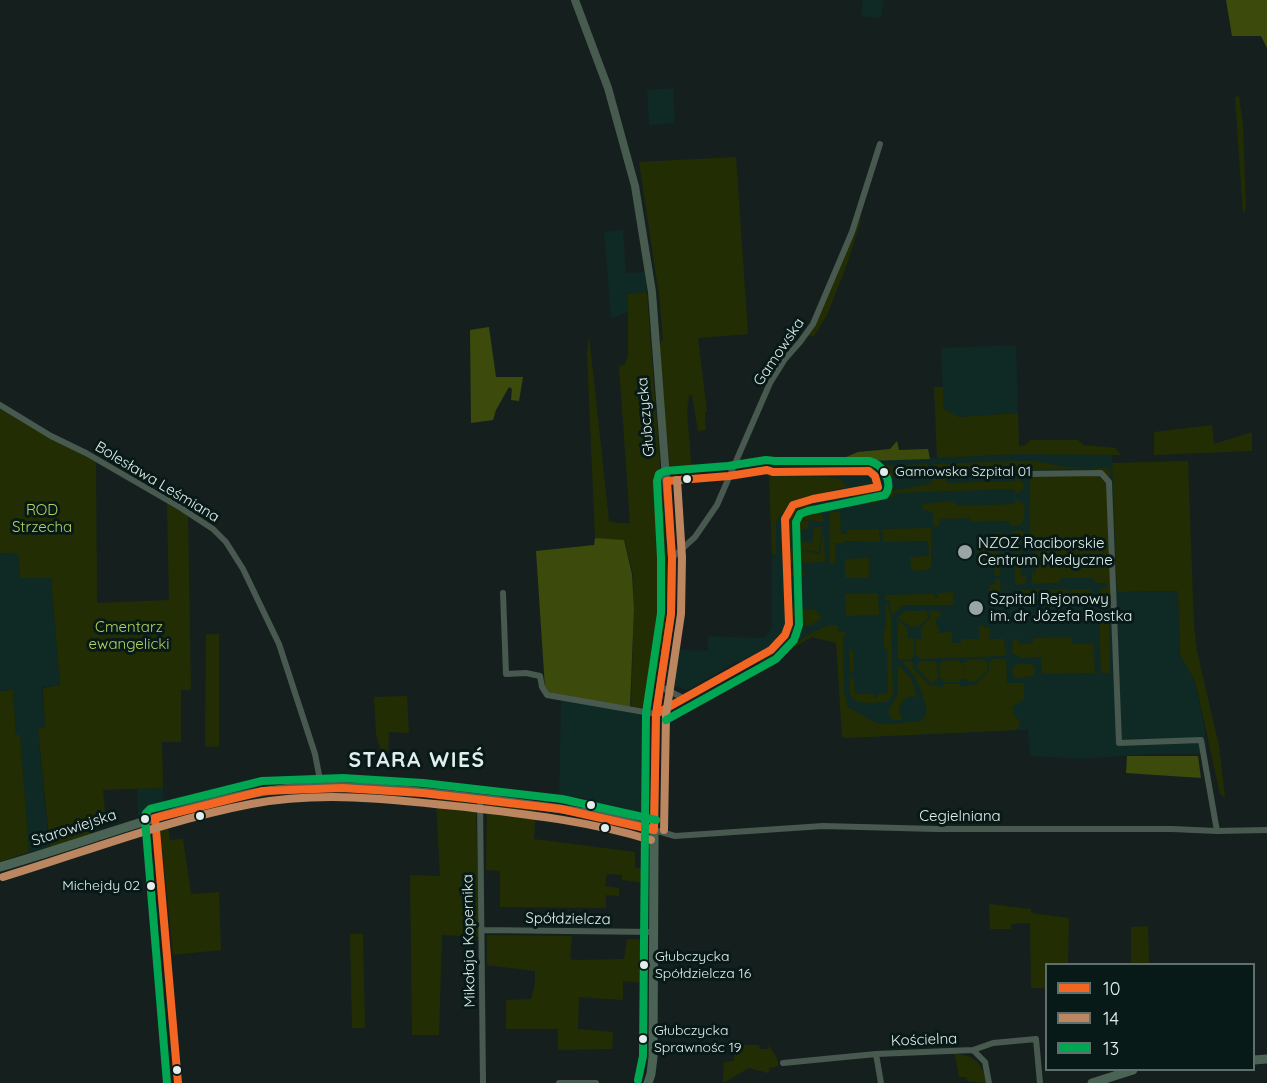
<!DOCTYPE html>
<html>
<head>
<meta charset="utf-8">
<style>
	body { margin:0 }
	#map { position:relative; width:1267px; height:1083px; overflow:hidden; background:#15201e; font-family:Quicksand,sans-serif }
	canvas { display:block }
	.legend { position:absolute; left:1045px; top:963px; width:210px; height:108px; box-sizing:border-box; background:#081a17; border:2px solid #5f6f6c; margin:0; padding:8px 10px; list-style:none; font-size:18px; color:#e2eeeb }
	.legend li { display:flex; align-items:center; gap:12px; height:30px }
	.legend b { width:30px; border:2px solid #5f6f6c }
</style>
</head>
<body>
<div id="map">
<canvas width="1267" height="1083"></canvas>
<ul class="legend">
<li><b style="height:8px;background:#f26522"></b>10</li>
<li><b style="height:8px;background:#bb8660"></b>14</li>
<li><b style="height:8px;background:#00a651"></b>13</li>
</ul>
</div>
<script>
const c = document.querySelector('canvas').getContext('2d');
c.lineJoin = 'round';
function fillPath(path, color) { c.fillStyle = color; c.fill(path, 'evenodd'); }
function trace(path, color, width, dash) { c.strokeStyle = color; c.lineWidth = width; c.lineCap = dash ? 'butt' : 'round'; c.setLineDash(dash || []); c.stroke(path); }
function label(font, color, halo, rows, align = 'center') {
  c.font = font + ' Quicksand,sans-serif'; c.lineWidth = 6; c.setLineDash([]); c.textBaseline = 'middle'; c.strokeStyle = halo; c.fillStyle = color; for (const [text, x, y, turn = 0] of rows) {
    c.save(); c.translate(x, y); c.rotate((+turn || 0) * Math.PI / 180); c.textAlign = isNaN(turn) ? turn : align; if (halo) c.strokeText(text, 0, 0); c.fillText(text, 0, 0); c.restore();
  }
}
const built = new Path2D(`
	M863 0H884L881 18 861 16Z
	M673 88 675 123 649 125 647 90Z
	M623 230 626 273 645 272 647 292 628 294V312L615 317H611L604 232Z
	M1016 345 1018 413 958 417 943 408 941 348Z
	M1020 454H1112L1117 592 1178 591 1180 655 1195 681 1204 726 1207 748 1202 754H1149L1082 759 1030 756 1028 730 845 738 842 736 841 719 840 639 814 633 761 662 738 661 688 690 666 684 672 649 708 651V636L765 638 772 628V555L776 554 775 522 769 476 771 464Z
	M0 553 18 554 20 578H51L60 686 42 687 45 727 38 729 49 848 29 852 20 736 16 735 13 690 0 691Z
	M561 700 650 715 648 813 645 816 586 808 585 798 575 797 574 806 559 804Z
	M163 788 164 809 138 816 137 789Z`);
const green = new Path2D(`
	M1239 96 1243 126 1246 209 1243 214 1235 97Z
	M736 157 748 334 698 338 707 412H705L706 430 698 431 692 395H689L687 412 692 473 675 475 670 472 659 346 663 339 659 295 639 162Z
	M859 217 861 220 847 264 827 315 814 336H808Z
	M647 292 668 571 665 625 651 708 631 707 634 609 633 574 625 541 595 538 587 354 589 335 609 521 617 523H630L619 366 624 365 628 357V294Z
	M934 387H943V408L959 417 1018 413 1019 446 1025 445 1030 440H1078L1084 445 1115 448 1121 455 1020 454 937 458Z
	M0 408 15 418 96 462 97 603 169 600 167 503 188 515 191 690H181V742H162L163 788 103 790 105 813 95 814 96 832 50 848 38 728 45 727 43 688 60 685 51 578H20L18 554 0 553Z
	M1212 425 1214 444 1252 432V451L1154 455V432Z
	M1009 461H1034L1065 467 1107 468 1111 472 1109 478 1099 470 1090 468 1015 471 1014 466 946 468V473L939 470 934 464Z
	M1188 461 1194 626 1197 651 1219 746 1225 797 1220 794 1195 681 1180 655 1178 591 1117 592 1112 463Z
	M929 464 925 474 921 475 919 470 887 478 888 483H885L876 467 788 469Z
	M1097 475 1107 484 1112 599 1108 604 1104 605 1098 599 1099 591 1102 588H1107V583H1096L1093 578H1061L1058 583 1034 584 1032 581V573H1036L1035 539H1030V481L1034 476Z
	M769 476C782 477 835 475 841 480 844 482 845 485 847 487L791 501 776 522V554L772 555Z
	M1015 477 1024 483 1023 490 1015 494 1014 489 894 493 893 497H886L882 492 884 490 892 487 894 491 932 483V479L946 478 947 483 1015 481Z
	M868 492 876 496 877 503H854L853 495Z
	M1015 499 1019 500 1025 507 1024 518 1021 525 1010 526 1009 521 970 522V518L939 519V526L935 527 933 525V513L929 512 928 510 923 511 922 504 952 501 959 506 1015 504Z
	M810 504C819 506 823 513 824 522L794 518 790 548 820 554 824 528 825 562 789 563 790 515 797 507Z
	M831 511 840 512 841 534H847V530L879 529 880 542 844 541V543H835V563H830L829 517Z
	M795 519 809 521 808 529H802L800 541 812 543 814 528 822 526 819 552 792 548Z
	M931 528V567C927 571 916 572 911 569L910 557 929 556 928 541 883 542 882 529Z
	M1020 530 1025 533V539H1020L1021 575 1026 576V582L1019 585 1015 582 1014 543H1010L1009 536 1012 531Z
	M995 532 1001 533 1003 542 999 543 1000 576H995L994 566H978L977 537 995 536Z
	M869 558V578H845V559Z
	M792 570H801L805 573V575L800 576 801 610H816L822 618 810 626C801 625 793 619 790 610H795L794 576H789Z
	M995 579H1000L1001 597 1004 598 1005 600 988 601 990 585 995 584Z
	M1069 589V598L1022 599 1021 590Z
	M1071 589H1088L1092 592V602L1089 604 1077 605V598H1071Z
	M953 592 954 603 952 605H903L894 613H891L890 600H885V595L934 594 935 598H938V593Z
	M878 593 879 615 846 616 845 594Z
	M885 603H887L891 616 893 695 887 702C874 702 854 707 850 694V650H853L854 672 850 673 851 679H854L855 694H873V698H877V694L888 693 887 649H884V630H886Z
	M905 611H927L928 618 919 626 911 627 898 618Z
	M929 611H938L941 613 940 617 935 618 939 633 952 632V643H961V639H979V627L983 624 984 628H989V639H1004L1006 656 919 659V656H916V639H921V628L930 618Z
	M1044 611H1072V619L1044 620Z
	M1101 611H1109L1110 674 1101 673 1099 614Z
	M898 620 908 629V638L914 639V656L912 659H898Z
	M831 625H838V632H846L843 640 844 691 848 707 878 724H890L922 721 927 711C923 692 916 674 902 662L912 661 914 670 930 685 943 687V684H960L961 687 976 684 989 670V662L991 661V659H1006L1007 683H1024V699L1012 707 1015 717 1021 722 1017 730 845 738 842 736 836 643 812 637 764 664 761 662 821 628Z
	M206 634H219V747L205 746Z
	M1071 637 1072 644H1093L1095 673 1042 674 1041 657 1021 658 1012 653 1013 639H1017L1020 644H1032L1034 638Z
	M984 659 985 662H987V670L975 682H968L967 679H964V662L967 661V660Z
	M959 660 960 663H963V679H960V682H943V679H940V663H942V661Z
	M919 661H935V663H937L938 679 935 680V682L931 683 917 668V664L919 663Z
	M1018 663 1032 664 1035 670 1033 676 1017 678 1013 676 1012 670Z
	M898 665 911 678 917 697C906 695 900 701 899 712L903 720H892L888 711 898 694Z
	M13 690 16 735H20L29 852 0 862V691Z
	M407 696 409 733 389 732 388 754H382L376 735 374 697Z
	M436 799 476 804 479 937 442 935 439 1035H412L410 875 440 876Z
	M487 804 536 810 534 839 635 852V868L646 869V883L622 880V875L607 874 605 886 619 888V896L606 895V908L500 907V871L486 870Z
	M167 821 170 840 183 839 191 894 219 892 221 950 173 955 160 826 162 822Z
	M989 904 1031 909V913L1069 918 1068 964H1046V988H1031L1030 923 1011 924V929H990Z
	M1148 926 1149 964H1131V927Z
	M350 934H363L365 1028H352Z
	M487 935 572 936 570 957 572 960 624 959 627 939 647 940 643 964V967L645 968 644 983 623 981V1000L579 997 578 1029 613 1032 612 1049 558 1050V1029H506V1000L531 999 535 984V971L487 965Z
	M735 1045H759L760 1049H768V1046C773 1051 779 1058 778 1066L770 1068 768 1073 749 1068 723 1083 724 1062 734 1061Z
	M955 1054C975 1055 982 1064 987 1083L967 1081 966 1077H959Z`);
const forest = new Path2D(`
	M1226 0H1267V48L1261 36H1232Z
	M489 327 496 377H523L519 401 511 400 512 389 509 387 496 410 493 420 471 423 470 330Z
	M897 441 899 450 928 449 930 459 834 462 858 452 890 449Z
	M595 538 624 540 632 574 634 609 630 707 548 693 545 688 536 551 594 545Z
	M1127 756H1198L1201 778 1126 773Z`);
const street = new Path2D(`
	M0 405 51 436 86 453 181 508 213 529 226 542 243 569 279 644 315 754 321 785
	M1025 474 1101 473 1109 482 1119 743 1201 740 1217 831
	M672 558 695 537 717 505 770 383 785 359 800 342 813 324 852 232 880 144
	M503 593 506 674 526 673 540 676 542 687 547 695 656 714 683 698
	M659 686 683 698
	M480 799 483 1083
	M155 818 178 1083
	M654 830 675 836 823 826 936 829H1172L1217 831 1267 830
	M482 930 654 932
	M973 1050 993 1043 1036 1039 1040 1083
	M876 1054 973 1050 985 1062 989 1083
	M783 1063 876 1054 881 1083
	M559 1083H596`);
const secondary = new Path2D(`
	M575 0 608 88 635 186 652 292 672 558 671 614 656 714 654 830`);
const primary = new Path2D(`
	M0 867C83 843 164 811 249 794 328 778 414 791 494 800 546 807 600 812 650 829L654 830V848L653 1057 651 1074 648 1083
	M1254 1060 1267 1059
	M1092 1083 1133 1070`);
const bus1 = new Path2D(`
	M656 714 771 650 785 635 789 624 785 519 793 505 813 499 878 487 875 476 869 471 773 472 767 470 729 476 667 481
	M155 818 263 791 342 788 422 793 561 809 654 830
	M155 818 178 1083
	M654 830 656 714 671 614 672 558 667 481`);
const bus2 = new Path2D(`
	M664 830 666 715 681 614 682 557 677 480
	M3 877C85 852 167 820 251 804 325 790 399 800 473 808 533 815 593 822 651 840`);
const bus3 = new Path2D(`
	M646 713 661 613V558L657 481 659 474 665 471 728 466 766 460 775 461H869C883 464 894 483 885 495L808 511 800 514 796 522 799 625 794 640 776 659 666 720
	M638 1080 643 1056 646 714
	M167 1083 145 819 146 813 150 809 262 781 343 778 423 783 562 799 656 820`);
const markers = [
	[884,472,5,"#e2eeeb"],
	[687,479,5,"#e2eeeb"],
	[965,552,8,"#9aa6a3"],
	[976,608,8,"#9aa6a3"],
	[591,805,5,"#e2eeeb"],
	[200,816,5,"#e2eeeb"],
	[145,819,5,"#e2eeeb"],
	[605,828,5,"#e2eeeb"],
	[151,886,5,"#e2eeeb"],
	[644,965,5,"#e2eeeb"],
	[643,1039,5,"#e2eeeb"],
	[177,1070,5,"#e2eeeb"]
];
const busNames = [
	["Gamowska Szpital 01",895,472],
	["Michejdy 02",140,886,"right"],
	["Głubczycka",655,957],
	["Spółdzielcza 16",655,974],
	["Głubczycka",654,1031],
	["Sprawnośc 19",654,1048]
];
const streetNames = [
	["Gamowska",779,352,-56],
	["Głubczycka",646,417,-95],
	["Bolesława Leśmiana",157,482,31],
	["Cegielniana",960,816],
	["Starowiejska",74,828,-18],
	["Spółdzielcza",568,919,1],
	["Mikołaja Kopernika",469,941,-91],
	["Kościelna",924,1040,-2]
];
const parkNames = [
	["ROD",42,510],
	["Strzecha",42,527],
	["Cmentarz",129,627],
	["ewangelicki",129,644]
];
const poiNames = [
	["NZOZ Raciborskie",978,543],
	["Centrum Medyczne",978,560],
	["Szpital Rejonowy",990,599],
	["im. dr Józefa Rostka",990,616]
];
const districtNames = [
	["STARA WIEŚ",417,761]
];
fillPath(built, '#0f2925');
fillPath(green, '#232d04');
fillPath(forest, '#3c4a0c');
trace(street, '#48594f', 6);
trace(secondary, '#475c4e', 8);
trace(primary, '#4b6354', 9);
trace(bus1, '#f26522', 8);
trace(bus2, '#bb8660', 8);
trace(bus3, '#00a651', 8);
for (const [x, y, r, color] of markers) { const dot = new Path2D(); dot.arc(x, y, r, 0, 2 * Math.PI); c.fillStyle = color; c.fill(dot); trace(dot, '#081a17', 2); }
label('14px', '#e2eeeb', '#081a17', busNames, 'left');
label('15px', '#e2eeeb', '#081a17', streetNames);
label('15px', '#b6d25e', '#081a17', parkNames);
label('15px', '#e2eeeb', '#081a17', poiNames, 'left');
c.letterSpacing = '1.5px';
label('bold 21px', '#e2eeeb', '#081a17', districtNames);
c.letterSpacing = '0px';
</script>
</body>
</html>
